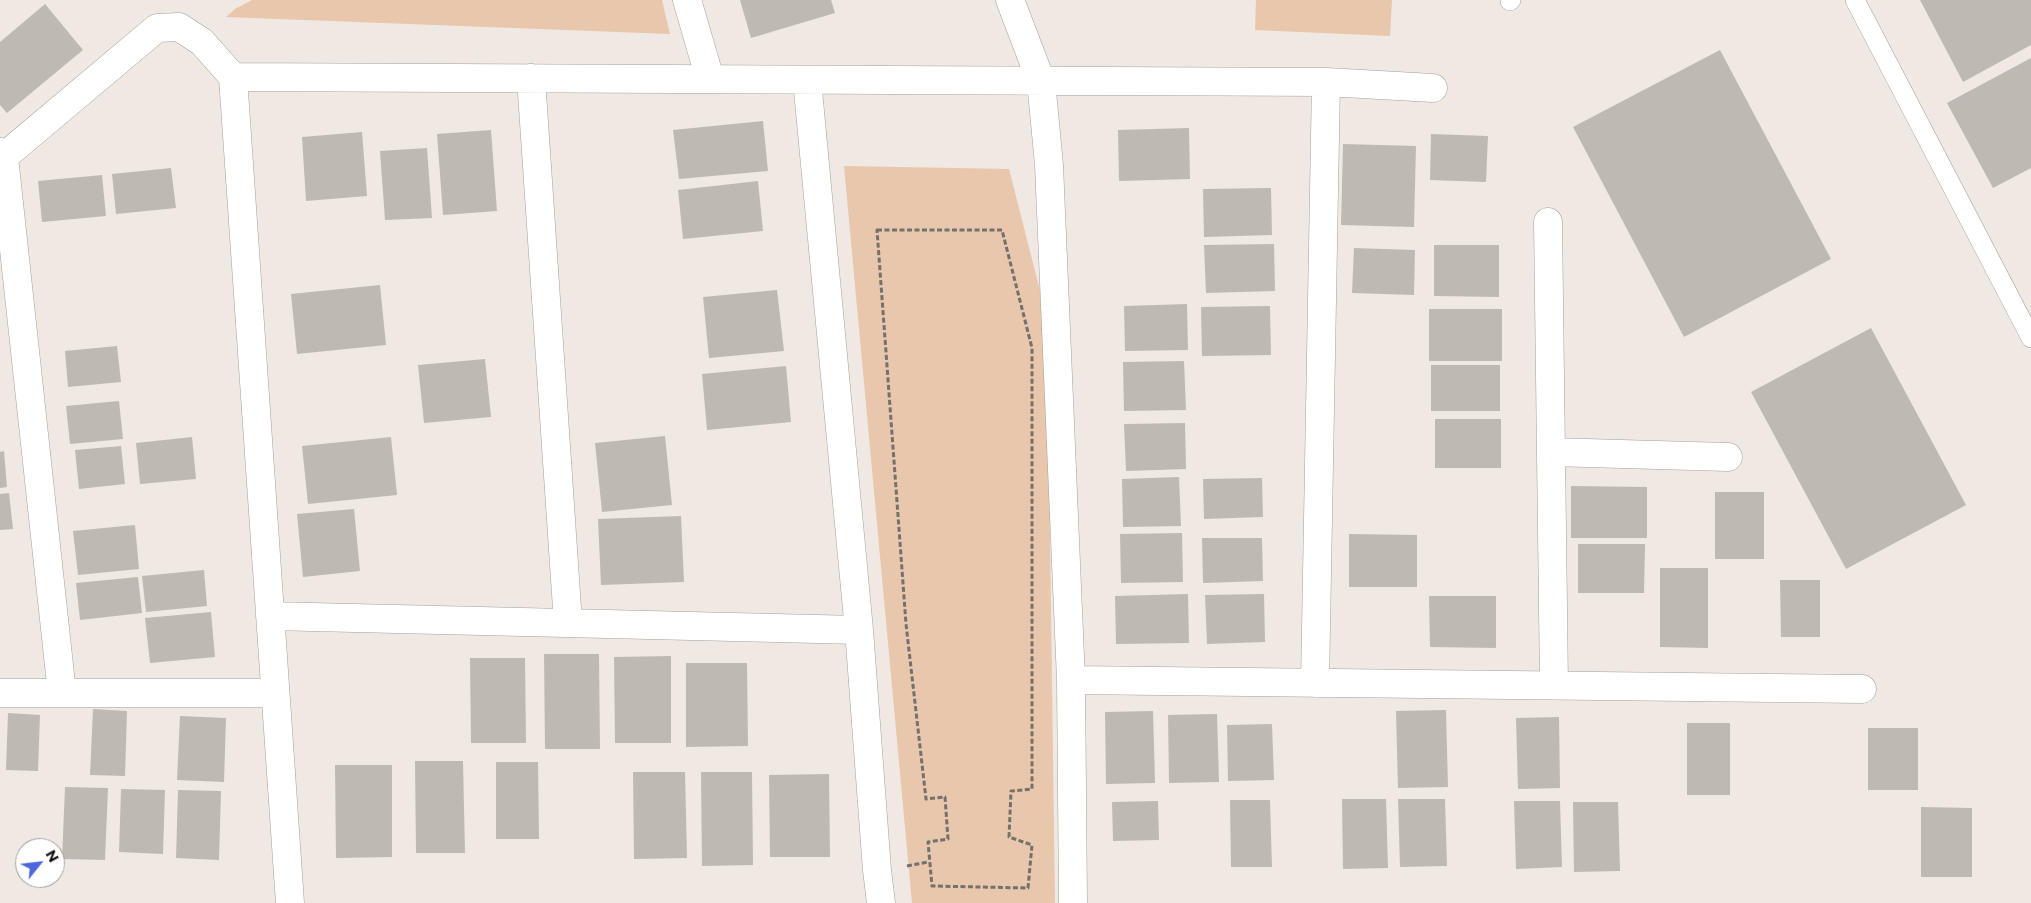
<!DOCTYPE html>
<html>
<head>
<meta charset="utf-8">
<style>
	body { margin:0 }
	#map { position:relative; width:2031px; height:903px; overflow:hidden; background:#efe8e3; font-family:Montserrat,sans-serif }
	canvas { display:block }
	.north { position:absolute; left:15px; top:838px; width:50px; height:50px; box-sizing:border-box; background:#fff; border:1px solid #9e9d9d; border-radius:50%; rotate:61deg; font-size:14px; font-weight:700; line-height:20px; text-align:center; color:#0d0b09 }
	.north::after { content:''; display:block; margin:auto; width:18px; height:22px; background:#4e66db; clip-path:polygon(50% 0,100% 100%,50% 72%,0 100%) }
</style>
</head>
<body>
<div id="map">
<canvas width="2031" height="903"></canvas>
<div class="north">N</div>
</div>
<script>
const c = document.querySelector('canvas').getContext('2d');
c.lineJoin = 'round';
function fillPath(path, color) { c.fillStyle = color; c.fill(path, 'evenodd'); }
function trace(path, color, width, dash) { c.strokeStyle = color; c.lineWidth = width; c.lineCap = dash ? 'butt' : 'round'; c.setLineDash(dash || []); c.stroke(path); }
const green = new Path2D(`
	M252 0H662L670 34 226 17 235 9Z
	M1256 0H1392L1390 36 1255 30Z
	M844 166 1009 169 1047 318 1055 903H912Z`);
const building = new Path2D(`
	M740 0H831L835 13 751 38Z
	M1920 0H2031V45L1963 82Z
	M45 4 83 50 7 113 0 105V42Z
	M1720 50 1831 259 1684 337 1573 127Z
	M2031 58V168L1993 188 1947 103Z
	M763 121 768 171 679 179 673 130Z
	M1189 128 1190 179 1119 181 1118 130Z
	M491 130 497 211 443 215 437 134Z
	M362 132 367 196 306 201 302 137Z
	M1431 134 1488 136 1486 182 1430 180Z
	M1343 144 1416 146 1414 227 1341 225Z
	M427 148 432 218 385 220 380 151Z
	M171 168 176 208 116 214 112 174Z
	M102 175 106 216 42 222 38 181Z
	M758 181 763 231 683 239 678 190Z
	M1271 188 1272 235 1204 237 1203 189Z
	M1274 244 1275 291 1206 293 1204 245Z
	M1434 245H1499V297L1434 296Z
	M1354 248 1415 250 1414 295 1352 293Z
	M380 285 386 345 297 354 291 294Z
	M777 290 784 351 709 358 703 297Z
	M1187 304 1188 350 1125 351 1124 306Z
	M1270 306 1271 355 1202 356 1201 307Z
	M1429 309H1502V361H1429Z
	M1871 328 1966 505 1846 569 1751 392Z
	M117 346 121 382 68 387 65 351Z
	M485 359 491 417 424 423 418 365Z
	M1184 361 1186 410 1124 411 1123 362Z
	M1431 365H1500V411H1431Z
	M786 366 791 422 707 430 702 374Z
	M119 401 123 439 70 444 66 406Z
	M1435 419H1501V468H1435Z
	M1185 423 1186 469 1126 471 1124 424Z
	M665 436 672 505 602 512 595 443Z
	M192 437 196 479 140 484 136 443Z
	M391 437 397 495 308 504 302 446Z
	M121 446 125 484 79 489 75 450Z
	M4 451 7 487 0 488V452Z
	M1179 477 1181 526 1123 527 1122 479Z
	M1262 478 1263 517 1204 519 1203 479Z
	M1571 486 1647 487V538H1571Z
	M1715 492H1764V559H1715Z
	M9 493 13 529 0 530V494Z
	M354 509 360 571 303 577 297 514Z
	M681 516 684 582 601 585 598 519Z
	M135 525 139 569 78 575 73 531Z
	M1182 533 1183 582 1121 583 1120 534Z
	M1349 534 1417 535V587H1349Z
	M1202 538H1262L1263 581 1203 583Z
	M1578 544H1645L1644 593H1578Z
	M1660 568H1708V648L1660 647Z
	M204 570 207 606 146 612 142 576Z
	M138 577 142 613 80 620 76 583Z
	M1780 580H1820V637H1781Z
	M1188 594 1189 643 1116 644 1115 596Z
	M1264 594 1265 642 1207 644 1205 595Z
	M1429 596H1496V648L1430 647Z
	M211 612 215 657 150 663 145 618Z
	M544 654H599L600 749H545Z
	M671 656V743H615L614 657Z
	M470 658H525L526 743H471Z
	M686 663H747L748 746 686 747Z
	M93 709 127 711 125 776 90 775Z
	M1446 710 1448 787 1398 788 1396 711Z
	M1153 711 1155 783 1106 784 1105 712Z
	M8 713 40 715 38 771 6 770Z
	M1217 714 1219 782 1169 783 1168 715Z
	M180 716 226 718 224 782 177 780Z
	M1559 717 1560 788 1518 789 1516 718Z
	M1687 723H1730V795H1687Z
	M1272 724 1274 780 1228 781 1227 725Z
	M1868 728H1918V790H1868Z
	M415 761H463L465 853H416Z
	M496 762H538L539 839H496Z
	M335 765H392V857L336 858Z
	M633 772H685L687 858 634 859Z
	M701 772H752L753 865 702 866Z
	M829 774 830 857H770L769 775Z
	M65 787 108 788 105 860 62 859Z
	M121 789 165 790 163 854 119 852Z
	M178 790 221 791 219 860 176 858Z
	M1342 799H1386L1388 868 1343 869Z
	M1398 799H1445L1447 866 1400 867Z
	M1230 800H1270L1272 867H1231Z
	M1158 801 1159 840 1113 841 1112 802Z
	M1514 801H1560L1562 867 1516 869Z
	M1573 802H1618L1620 871 1574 872Z
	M1921 807 1972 808V877H1921Z`);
const path = new Path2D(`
	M877 230H1002L1032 348V789L1011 791 1009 837 1032 845 1028 888 932 886 928 842 948 839 945 797 926 799 906 624Z
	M907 866 928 862`);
const lane = new Path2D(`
	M1855 0 2031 338
	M1510 1 1511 0`);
const street = new Path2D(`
	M687 0 710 79
	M1010 0 1041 81 1049 165 1071 680 1073 903
	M531 78 568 623
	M807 80 859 630 877 870 881 903
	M0 152 4 157 62 693
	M0 160 157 28 179 27 202 42 233 77
	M1548 222 1554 685
	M1551 452 1728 457
	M270 616 859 630
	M1071 680 1862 689
	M1315 683 1326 82
	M0 693H275
	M290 903 233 77 1326 82 1433 88`);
fillPath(green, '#e8c7ac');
fillPath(building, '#bfb9b4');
trace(lane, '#a59f9a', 20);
trace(street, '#a59f9a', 29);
trace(path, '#74706c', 3, [5, 2.5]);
trace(lane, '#fff', 19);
trace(street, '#fff', 28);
</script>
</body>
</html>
